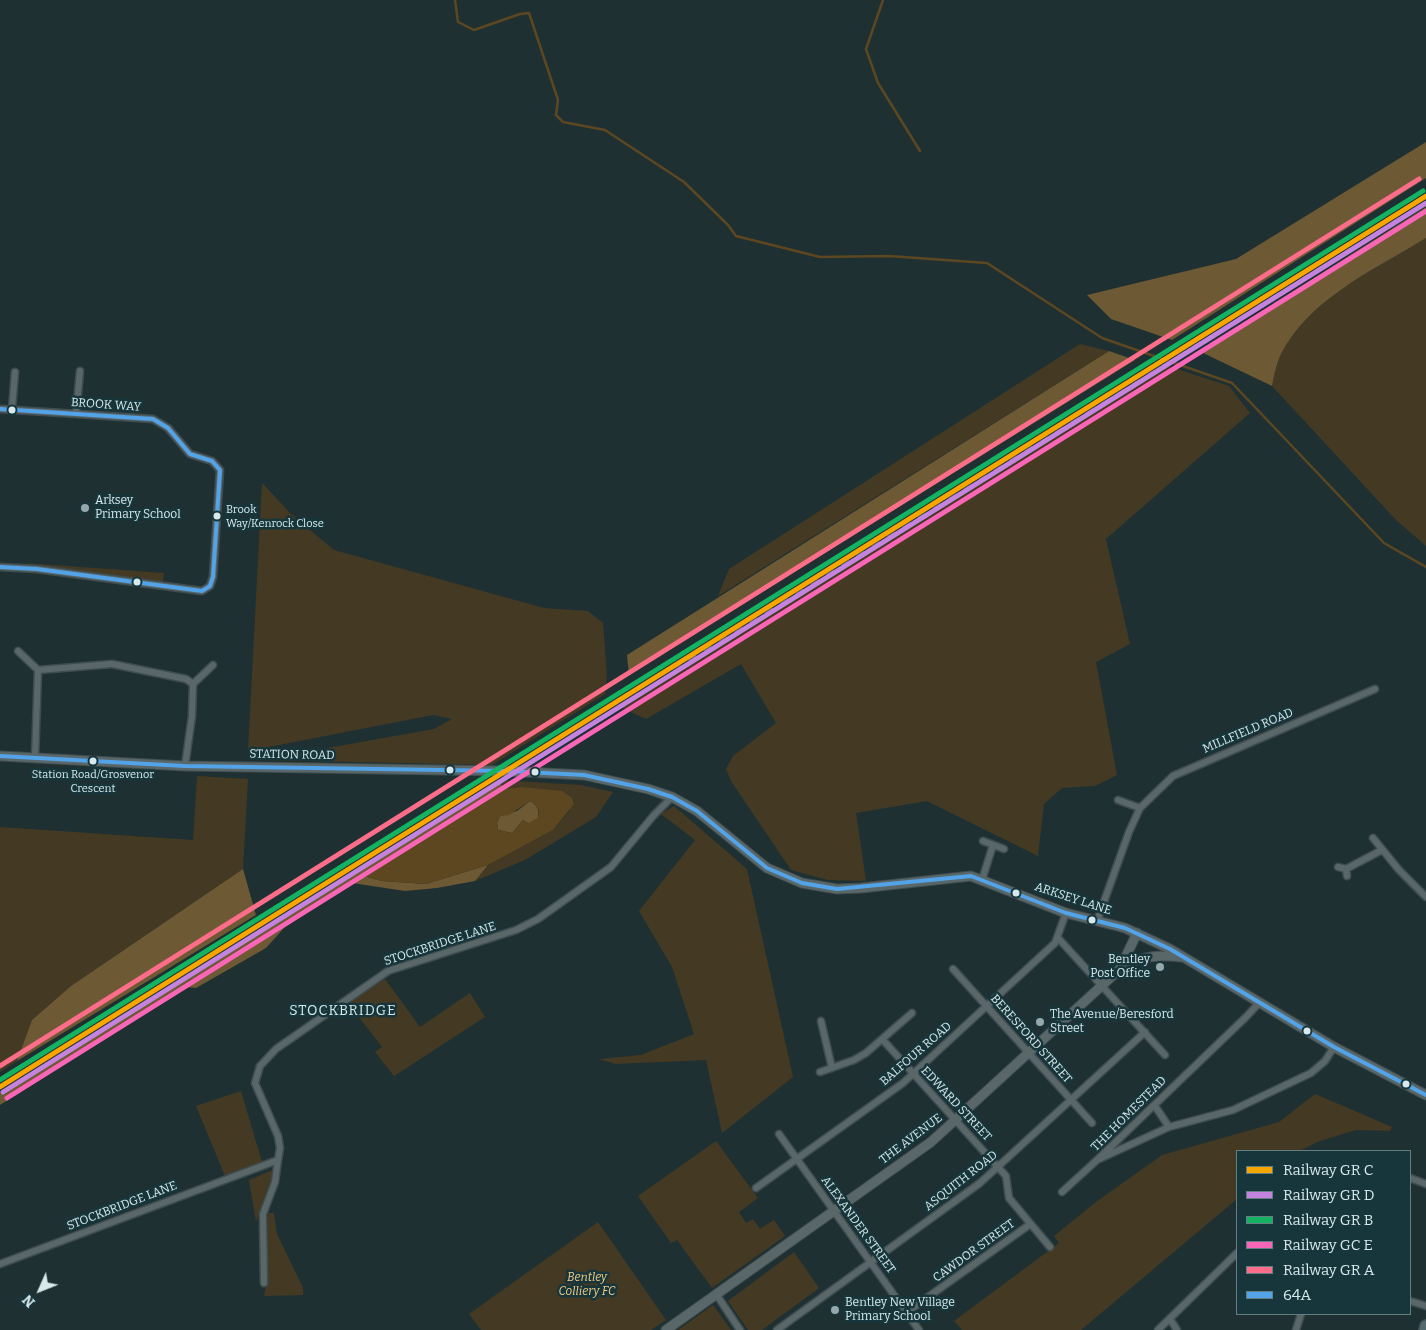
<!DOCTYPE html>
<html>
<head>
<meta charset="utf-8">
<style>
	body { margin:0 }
	#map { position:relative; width:1426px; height:1330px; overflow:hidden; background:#1f3033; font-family:Bitter,serif }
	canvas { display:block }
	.legend { position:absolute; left:1236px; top:1150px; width:175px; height:165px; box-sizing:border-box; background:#17363b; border:1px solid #647e82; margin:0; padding:6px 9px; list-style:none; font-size:15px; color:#d8e9ed }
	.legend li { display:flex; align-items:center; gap:10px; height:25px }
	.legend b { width:25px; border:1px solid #647e82 }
	.north { position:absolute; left:15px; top:1265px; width:50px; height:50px; -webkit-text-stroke:4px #17363b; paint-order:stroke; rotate:226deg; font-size:14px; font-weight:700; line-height:20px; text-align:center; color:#d8e9ed }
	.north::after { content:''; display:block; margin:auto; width:18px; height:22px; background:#d8e9ed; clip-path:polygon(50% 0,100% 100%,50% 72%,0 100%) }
</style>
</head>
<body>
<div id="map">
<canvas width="1426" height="1330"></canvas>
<ul class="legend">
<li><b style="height:6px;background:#f7a600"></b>Railway GR C</li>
<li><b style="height:6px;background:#c483df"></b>Railway GR D</li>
<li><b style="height:6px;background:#13b361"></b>Railway GR B</li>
<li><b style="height:6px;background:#fa66b7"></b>Railway GC E</li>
<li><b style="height:6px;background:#fb6d88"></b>Railway GR A</li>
<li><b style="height:6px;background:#53a3e8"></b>64A</li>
</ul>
<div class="north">N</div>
</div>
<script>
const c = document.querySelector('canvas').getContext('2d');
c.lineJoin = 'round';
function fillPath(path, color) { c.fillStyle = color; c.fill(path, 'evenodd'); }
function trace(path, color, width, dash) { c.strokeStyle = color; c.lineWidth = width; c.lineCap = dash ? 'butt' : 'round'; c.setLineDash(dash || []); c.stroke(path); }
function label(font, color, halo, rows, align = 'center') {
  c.font = font + ' Bitter,serif'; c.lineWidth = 5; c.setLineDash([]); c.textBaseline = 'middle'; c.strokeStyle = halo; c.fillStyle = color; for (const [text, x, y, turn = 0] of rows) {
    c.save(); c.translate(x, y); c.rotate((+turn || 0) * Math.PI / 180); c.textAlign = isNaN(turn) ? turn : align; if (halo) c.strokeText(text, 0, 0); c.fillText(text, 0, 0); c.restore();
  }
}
const green = new Path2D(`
	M1426 238V546L1396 520 1272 386C1274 376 1276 365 1280 356 1308 299 1374 270 1426 238Z
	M1080 344 1109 351 718 596 729 569Z
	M1168 366 1229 386 1250 413 1106 539 1130 644 1096 662 1117 775 1095 786 1062 788 1044 804 1038 856 927 801 856 813 866 881 828 880 791 870 731 781 726 769 733 756 776 723 741 664 646 719 620 707Z
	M262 483 292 515 334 550 544 608 588 611 603 623 607 676 605 694 492 765 260 760 434 729 452 719 433 715 248 751Z
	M25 563 164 573 163 582Z
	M197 776 248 779 243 869 71 986 32 1020 17 1061 0 1072V827L193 840Z
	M498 780 581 785 613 792 596 817 525 860 475 881 488 865 553 830 570 810 521 787 504 789Z
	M674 806 747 869 793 1077 722 1133 706 1060 616 1064 598 1059 641 1055 694 1034 672 967 639 911 695 840 661 814Z
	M385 979 420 1027 470 993 485 1017 394 1076 375 1052 382 1047 348 1003Z
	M241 1091 262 1162 225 1176 196 1106Z
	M1315 1094 1392 1127 1390 1131 1356 1130 1320 1141 1299 1151H1237V1199L1081 1330H962L954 1321 1059 1243 1054 1236 1096 1202 1162 1155 1279 1122Z
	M716 1141 758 1198 739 1212 746 1223 753 1219 760 1229 774 1220 785 1236 712 1288 677 1240 671 1243 638 1196Z
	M275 1169 256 1222 249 1180Z
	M268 1213H274L277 1234 303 1288V1295L264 1296 267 1282Z
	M598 1222 666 1320 651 1330H481L469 1314Z
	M794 1252 819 1288 762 1330H748L728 1301Z
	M713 1305 731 1330H678Z`);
const forest = new Path2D(`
	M1426 142V178L1172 340 1111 319 1087 295 1236 259Z
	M1426 207V238C1374 270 1308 299 1280 356 1276 365 1274 376 1272 386L1199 351Z
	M1109 351 1135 360 629 675 627 655Z
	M498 780 504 789 364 876 382 881 426 884 488 865 475 881 437 888 405 891 352 883 285 927 266 948 196 988 186 987 0 1105V1093Z
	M530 801C538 806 539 809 538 818L529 824 523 820 512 833 498 830 497 823 500 816 517 811Z
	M243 869 256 915 17 1061 32 1020 71 986Z`);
const water = new Path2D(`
	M521 787 562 791 572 798 574 804 553 830 488 865 426 884 382 881 364 876 504 789ZM530 801C538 806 540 809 538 818L529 823 523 820 512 833 498 830 497 823 500 816 509 815Z`);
const stream = new Path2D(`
	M455 0 458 22 474 30 520 14 529 13 558 100 556 115 563 122 605 130 684 182 728 225 736 236 820 257 889 256 987 263 1102 338 1232 383 1384 543 1426 567
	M883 0 866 49 878 83 920 151`);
const street = new Path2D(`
	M0 409 153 419 168 428 190 454 212 461 220 470 213 577 210 586 202 591 37 569 0 567
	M12 409 15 372
	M76 414 80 371
	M18 651 38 670
	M193 684 213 665
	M35 758 38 670 112 664 186 679 193 684 192 716 185 766
	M1118 800 1140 808
	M1373 838 1399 870 1426 897
	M983 841 1004 849
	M1338 867 1346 869
	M1347 876 1346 869 1382 850
	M982 880 993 845
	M1097 921 1129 832 1140 808 1173 776 1375 689
	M1058 938 1165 1055
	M953 969 1092 1123
	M1259 1003 1246 1017 1097 1160 1169 1127 1233 1110 1311 1073 1325 1061 1334 1047
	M821 1021 832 1068
	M882 1039 1006 1176 1009 1198 1050 1247
	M820 1072 854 1060 866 1053 912 1013
	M1155 1106 1169 1127
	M779 1134 919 1330
	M1410 1178 1426 1184
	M756 1188 903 1083 1055 943 1066 913
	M1062 1192 1097 1160
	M0 1264 278 1160 280 1148 278 1136 255 1083 260 1066 276 1049 388 971 516 930 538 919 611 867 654 815 672 797
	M264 1283 263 1214 275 1182 278 1160
	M716 1294 740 1330
	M1410 1301 1426 1306
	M907 1312 1029 1225
	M1170 1319 1177 1330
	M777 1330 980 1183 1145 1032
	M1158 1330 1237 1253
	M1296 1330 1301 1314`);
const secondary = new Path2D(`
	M0 756 185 766 506 771 584 775 648 789 672 797 697 811 767 868 802 883 837 889 861 888 971 876 1066 913 1125 928 1170 949 1334 1047 1426 1095
	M1122 965C1143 957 1159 954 1181 957
	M666 1330 931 1142 1120 969 1137 933`);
const highway = new Path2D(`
	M1425 1330 1426 1326`);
const rail = new Path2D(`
	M641 686 713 646 1426 202`);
const bus1 = new Path2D(`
	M0 409 153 419 168 428 190 454 212 461 220 470 213 577 210 586 202 591 37 569 0 567
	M0 756 185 766 506 771 584 775 648 789 672 797 697 811 767 868 802 883 837 889 971 876 1066 913 1125 928 1170 949 1334 1047 1426 1095`);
const rail1 = new Path2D(`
	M0 1087 1426 196`);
const rail2 = new Path2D(`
	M3 1092 1426 203`);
const rail3 = new Path2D(`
	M0 1080 1423 191`);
const rail4 = new Path2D(`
	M7 1098 1426 211`);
const rail5 = new Path2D(`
	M0 1066 1419 179`);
const markers = [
	[12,410,4.5,"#d8e9ed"],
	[85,508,5,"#97a8ac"],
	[217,516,4.5,"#d8e9ed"],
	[137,582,4.5,"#d8e9ed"],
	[93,761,4.5,"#d8e9ed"],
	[450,770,4.5,"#d8e9ed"],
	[535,772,4.5,"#d8e9ed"],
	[1016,893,4.5,"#d8e9ed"],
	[1092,920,4.5,"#d8e9ed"],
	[1160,967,5,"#97a8ac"],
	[1040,1022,5,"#97a8ac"],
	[1307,1031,4.5,"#d8e9ed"],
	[1406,1084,4.5,"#d8e9ed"],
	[835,1310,5,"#97a8ac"]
];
const busNames = [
	["Brook",226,510],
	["Way/Kenrock Close",226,524],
	["Station Road/Grosvenor",93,775,"center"],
	["Crescent",93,789,"center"]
];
const streetNames = [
	["BROOK WAY",106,405,4],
	["MILLFIELD ROAD",1248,731,-23],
	["STATION ROAD",292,755,1],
	["ARKSEY LANE",1073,899,18],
	["STOCKBRIDGE LANE",440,944,-18],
	["BERESFORD STREET",1031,1039,48],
	["BALFOUR ROAD",916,1054,-41],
	["EDWARD STREET",956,1104,47],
	["THE HOMESTEAD",1129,1114,-45],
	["THE AVENUE",911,1139,-37],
	["ASQUITH ROAD",961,1181,-38],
	["STOCKBRIDGE LANE",122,1206,-21],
	["ALEXANDER STREET",858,1225,54],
	["CAWDOR STREET",974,1251,-36]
];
const poiNames = [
	["Arksey",95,501],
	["Primary School",95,515],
	["Bentley",1150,960,"right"],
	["Post Office",1150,974,"right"],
	["The Avenue/Beresford",1050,1015],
	["Street",1050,1029],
	["Bentley New Village",845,1303],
	["Primary School",845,1317]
];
const parkNames = [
	["Bentley",587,1278],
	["Colliery FC",587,1292]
];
const neighbourhoodNames = [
	["STOCKBRIDGE",343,1011]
];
fillPath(green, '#443a23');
fillPath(forest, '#6d5934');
fillPath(water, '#5d4720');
trace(stream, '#5d4720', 2.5);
trace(street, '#3f4d50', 9);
trace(secondary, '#3f4d50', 11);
trace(highway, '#3f4d50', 14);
trace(street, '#5a6769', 6);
trace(secondary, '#5a6769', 9);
trace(highway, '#536b6e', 11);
trace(rail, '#586669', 2.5, [9, 9]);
trace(bus1, '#53a3e8', 4);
trace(rail1, '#f7a600', 5);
trace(rail2, '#c483df', 5);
trace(rail3, '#13b361', 5);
trace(rail4, '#fa66b7', 5);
trace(rail5, '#fb6d88', 5);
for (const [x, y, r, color] of markers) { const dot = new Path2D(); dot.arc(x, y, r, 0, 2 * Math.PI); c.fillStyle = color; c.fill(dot); trace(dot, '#17363b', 2); }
label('11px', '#d8e9ed', '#17363b', busNames, 'left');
label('12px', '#d8e9ed', '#17363b', streetNames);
label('12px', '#d8e9ed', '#17363b', poiNames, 'left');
label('italic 12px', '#f5ca86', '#17363b', parkNames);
c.letterSpacing = '1px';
label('14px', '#d8e9ed', '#17363b', neighbourhoodNames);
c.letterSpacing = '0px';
</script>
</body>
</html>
